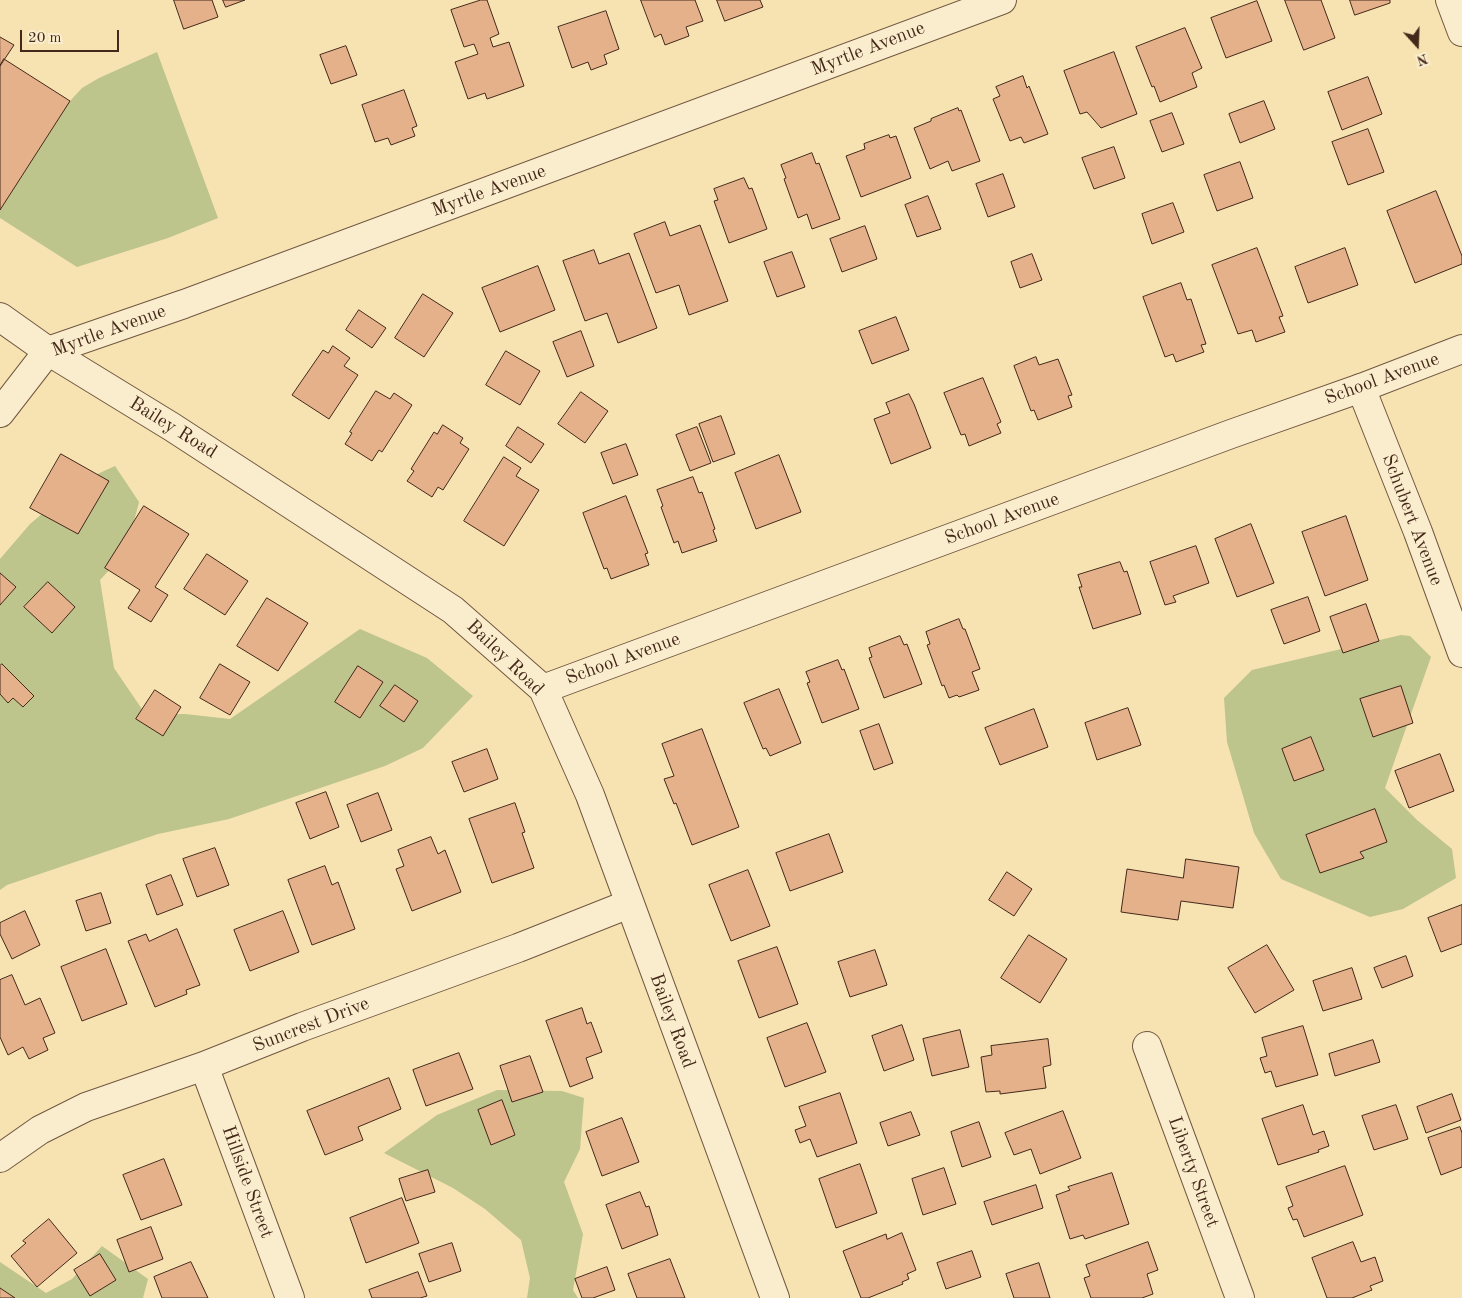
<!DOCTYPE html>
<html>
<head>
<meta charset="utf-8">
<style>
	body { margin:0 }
	#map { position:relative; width:1462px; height:1298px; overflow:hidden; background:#f7e3b2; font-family:"Old Standard TT",serif }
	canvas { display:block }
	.north { position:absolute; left:1392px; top:20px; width:50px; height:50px; -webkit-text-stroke:4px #faedcd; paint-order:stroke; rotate:160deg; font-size:14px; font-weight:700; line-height:20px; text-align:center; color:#44281a }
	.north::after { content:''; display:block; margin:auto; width:18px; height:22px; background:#44281a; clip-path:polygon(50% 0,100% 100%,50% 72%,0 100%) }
	.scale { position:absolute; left:20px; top:30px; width:99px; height:22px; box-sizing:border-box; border:2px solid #44281a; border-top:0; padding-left:6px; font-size:15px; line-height:18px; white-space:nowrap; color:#44281a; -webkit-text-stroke:4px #faedcd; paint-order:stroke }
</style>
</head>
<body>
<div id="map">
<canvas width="1462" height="1298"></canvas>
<div class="north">N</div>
<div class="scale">20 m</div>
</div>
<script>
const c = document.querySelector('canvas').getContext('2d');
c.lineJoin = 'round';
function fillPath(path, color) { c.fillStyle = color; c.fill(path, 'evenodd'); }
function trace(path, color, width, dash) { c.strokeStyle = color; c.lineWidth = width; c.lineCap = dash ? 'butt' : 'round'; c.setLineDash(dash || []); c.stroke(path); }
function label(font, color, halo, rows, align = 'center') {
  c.font = font + ' "Old Standard TT",serif'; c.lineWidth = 4; c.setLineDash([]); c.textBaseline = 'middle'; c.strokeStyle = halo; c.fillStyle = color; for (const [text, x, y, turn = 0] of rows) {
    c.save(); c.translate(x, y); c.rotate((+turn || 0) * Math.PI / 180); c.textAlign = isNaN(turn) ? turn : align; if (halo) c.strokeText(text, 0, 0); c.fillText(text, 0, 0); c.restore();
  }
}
const green = new Path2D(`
	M157 52 218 218 168 238 77 267 0 218V210L70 101 82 88 99 78Z
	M115 466 139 502 126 552 100 580 114 668 146 715 185 714 230 719 360 629 427 658 473 696 423 748 385 766 229 819 158 834 7 885 0 890V559L30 524 80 482Z
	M1401 635 1410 636 1431 657 1385 788 1417 820 1452 849 1456 878 1403 909 1370 917 1281 879 1254 833 1227 742 1224 698 1252 670Z
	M497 1090 562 1091 584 1098 580 1149 564 1182 583 1234 573 1290 578 1298H527L530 1278 521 1240 485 1209 453 1188 384 1153 437 1115Z
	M102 1246 148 1279 143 1298H0V1262L46 1293 72 1279Z`);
const building = new Path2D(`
	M174 0H212L218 17 184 29Z
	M223 0H245L226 7Z
	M481 0H487L499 34 490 38 493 47 509 42 524 86 487 99 485 93 468 99 455 62 478 54 474 44 464 47 451 10Z
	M641 0H695L703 21 686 27 689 36 665 45 661 34 655 37Z
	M717 0H760L763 7 725 21Z
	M1285 0H1321L1335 38 1304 50Z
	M1350 0H1390V3L1355 15Z
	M1257 1 1272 41 1226 58 1211 18Z
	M606 11 619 49 604 55 607 64 591 70 588 62 572 68 558 27Z
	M1185 28 1202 68 1192 73 1197 87 1160 102 1154 86 1152 87 1136 47Z
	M0 37 14 45 0 66Z
	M346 46 357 75 331 84 320 55Z
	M1114 52 1137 114 1101 128 1087 112 1080 114 1064 71Z
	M4 59 70 101 0 210V66Z
	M1023 76 1027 88 1029 86 1048 134 1024 143 1021 137 1010 141 993 99 1000 96 996 87Z
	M1368 77 1382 114 1342 130 1328 92Z
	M404 90 417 126 412 128 415 136 391 145 388 138 375 142 362 105Z
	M1264 101 1275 129 1240 143 1229 114Z
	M958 108 959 111 961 110 980 161 952 171 948 161 930 169 914 128 931 121V119Z
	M1172 113 1184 144 1162 152 1150 121Z
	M1368 129 1384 172 1348 185 1332 142Z
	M889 135 890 138 896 136 911 178 861 197 846 156 865 149 864 144Z
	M1114 147 1125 178 1094 189 1082 158Z
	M812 153 816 164 819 163 840 219 812 229 807 214 798 218 784 179 786 178 781 165Z
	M1240 162 1253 198 1217 211 1204 175Z
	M1003 174 1015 207 988 217 976 184Z
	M744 178 749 189 752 188 767 229 729 243 714 201 718 200 714 189Z
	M1436 191 1462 256V264L1415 283 1387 211Z
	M928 196 941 229 917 237 905 205Z
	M1173 203 1184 232 1152 244 1142 214Z
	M665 222 670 236 700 225 728 301 689 315 679 285 656 293 634 234Z
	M865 226 877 259 842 272 830 239Z
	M1257 248 1283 316 1279 317 1285 332 1256 342 1252 330 1238 334 1212 265Z
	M1345 248 1358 285 1308 303 1295 267Z
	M594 250 599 264 629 253 657 328 618 343 607 313 585 321 563 261Z
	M792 252 805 287 777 297 764 262Z
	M1032 254 1042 280 1020 288 1011 262Z
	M538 266 555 310 500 332 482 288Z
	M1181 283 1187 300 1191 299 1206 344 1201 345 1204 352 1176 362 1173 354 1165 357 1143 297Z
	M423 294 453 313 424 357 395 338Z
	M359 310 386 328 372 348 346 330Z
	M896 317 909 350 872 364 859 331Z
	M581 331 594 366 567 377 553 342Z
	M333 346 350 358 344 366 358 375 329 419 292 395 323 350 328 353Z
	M506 351 540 371 520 405 486 385Z
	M1036 357 1039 365 1058 359 1072 395 1068 396 1072 407 1038 420 1034 410 1031 411 1014 366Z
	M983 378 1001 422 997 424 1001 433 969 446 965 434 961 435 944 393Z
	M376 391 390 399 394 393 412 405 382 452 379 450 372 461 345 444 352 433 350 432Z
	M581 392 608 411 585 443 558 424Z
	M909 394 914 404 931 448 891 464 874 419 890 413 886 403Z
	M721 416 735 454 713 462 699 424Z
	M443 425 463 438 460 443 469 449 443 490 438 487 432 497 407 481 414 471 411 469 434 432 437 434Z
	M518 427 544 444 531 463 506 446Z
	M697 427 711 463 690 471 676 435Z
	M626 444 638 475 613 484 601 453Z
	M61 454 109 481 78 534 30 508Z
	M779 455 801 512 756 529 735 473Z
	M504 457 521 468 516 476 539 490 504 546 464 521Z
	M693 477 699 493 702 492 715 529 713 530 717 541 682 553 678 541 674 543 661 507 663 506 657 490Z
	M626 496 648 553 645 554 649 565 611 579 607 568 604 569 583 513Z
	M144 506 189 534 155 587 168 595 151 622 128 608 140 590 105 568Z
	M1346 516 1368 580 1325 596 1302 532Z
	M1251 524 1274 583 1237 597 1215 539Z
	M1196 546 1209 583 1173 596 1176 602 1165 605 1150 562Z
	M207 554 248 581 225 615 184 589Z
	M1120 562 1124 572 1127 571 1141 614 1093 629 1079 587H1082L1078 575Z
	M0 573 16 587 0 605Z
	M48 582 75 607 52 633 24 607Z
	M1308 597 1320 631 1284 644 1271 610Z
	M267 598 308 623 278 671 237 646Z
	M1366 604 1379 641 1343 653 1330 617Z
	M959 619 963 629H965L980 669 972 672 979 690 959 697 957 695 949 698 944 685 942 686 927 645 930 644 926 632Z
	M900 636 904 645 907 644 922 684 884 698 869 658 872 657 869 648Z
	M838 660 842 670 844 669 859 709 822 723 807 683 810 682 806 672Z
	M2 664 34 696 23 707 13 698 8 703 0 694V666Z
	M220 664 250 682 230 715 200 698Z
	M358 666 383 682 360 718 335 702Z
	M395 685 418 701 404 722 380 706Z
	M1401 686 1413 723 1373 737 1360 699Z
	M779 689 801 743 770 756 766 748 763 749 744 703Z
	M155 690 181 707 163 736 136 719Z
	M1128 708 1141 745 1097 760 1085 723Z
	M1034 709 1048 747 1000 765 985 728Z
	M879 724 893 763 874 770 860 731Z
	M702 729 739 827 692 845 676 803 674 804 664 779 674 776 662 744Z
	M1311 737 1324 770 1294 781 1282 749Z
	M487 749 498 779 464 792 452 762Z
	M1440 754 1454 791 1409 808 1395 771Z
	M326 792 339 827 310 839 296 803Z
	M378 793 392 830 361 842 347 805Z
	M515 803 525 832 522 833 534 868 492 883 469 819Z
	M1375 809 1387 842 1360 852 1364 858 1320 873 1306 835Z
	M829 834 843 872 790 891 776 853Z
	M431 837 438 854 445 850 461 892 412 911 396 869 404 866 398 850Z
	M215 848 229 885 197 897 183 859Z
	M1186 859 1239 867 1233 908 1181 901 1178 920 1121 912 1127 869 1183 878Z
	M325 866 332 885 338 882 355 929 312 945 288 880Z
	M748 870 770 926 731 941 709 885Z
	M1007 872 1032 889 1014 916 989 900Z
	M171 875 183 905 157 915 146 885Z
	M101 893 111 923 86 931 76 901Z
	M1462 905V944L1441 952 1428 918Z
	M25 911 40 945 12 959 0 934V923Z
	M283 911 299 952 250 971 234 930Z
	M177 929 200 985 186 990 187 994 155 1007 128 941 146 934 149 941Z
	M1029 935 1067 959 1040 1003 1001 978Z
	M1267 945 1294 990 1255 1013 1228 968Z
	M777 947 798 1004 759 1018 738 961Z
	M106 949 127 1004 82 1021 61 967Z
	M875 950 887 985 850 997 838 962Z
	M1406 956 1413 976 1382 988 1374 968Z
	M1352 968 1362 999 1323 1011 1313 981Z
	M12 975 25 1005 40 998 55 1033 43 1038 48 1050 29 1059 23 1047 8 1055 0 1037V980Z
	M582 1008 587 1024 591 1022 602 1052 586 1058 593 1078 570 1087 546 1021Z
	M807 1023 826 1072 785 1087 767 1038Z
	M902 1025 914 1060 884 1071 872 1036Z
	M1303 1026 1318 1075 1276 1087 1271 1071 1265 1073 1260 1058 1267 1056 1262 1038Z
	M960 1030 969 1067 932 1076 923 1039Z
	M1048 1039 1051 1065 1043 1067 1046 1088 1000 1094V1091L986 1092 981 1057 992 1055 991 1046Z
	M1373 1040 1380 1062 1335 1076 1329 1054Z
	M459 1053 473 1089 426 1106 413 1070Z
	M530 1056 543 1092 512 1102 500 1066Z
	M389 1078 401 1109 358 1127 363 1140 325 1155 307 1111Z
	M840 1093 857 1143 817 1157 810 1139 800 1143 795 1130 806 1126 799 1107Z
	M1452 1094 1461 1120 1426 1133 1417 1107Z
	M502 1100 515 1135 491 1145 478 1110Z
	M1303 1105 1313 1135 1324 1131 1329 1146 1318 1150 1319 1152 1278 1165 1262 1119Z
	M1396 1105 1408 1139 1374 1150 1362 1116Z
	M1063 1111 1081 1158 1040 1174 1031 1149 1014 1155 1005 1133Z
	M911 1112 920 1135 888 1146 880 1123Z
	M622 1118 639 1162 602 1176 586 1132Z
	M979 1122 991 1157 962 1167 951 1132Z
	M1460 1127 1462 1133V1167L1441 1175 1428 1138Z
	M164 1159 182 1205 141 1220 123 1175Z
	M860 1164 877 1213 836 1228 819 1179Z
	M1345 1166 1363 1215 1304 1237 1297 1219 1293 1220 1288 1208 1293 1206 1286 1187Z
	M944 1168 956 1204 923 1215 912 1179Z
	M428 1170 435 1192 406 1201 399 1179Z
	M1112 1173 1129 1224 1085 1239 1083 1235 1070 1239 1056 1195 1070 1190 1068 1187Z
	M1036 1185 1043 1208 992 1225 984 1202Z
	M640 1192 646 1207 649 1206 658 1235 622 1249 606 1205Z
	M402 1198 419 1243 366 1263 350 1218Z
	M49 1219 77 1253 37 1287 11 1256 26 1243 23 1241Z
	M151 1227 163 1259 129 1272 117 1240Z
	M902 1233 916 1270 907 1274 909 1279 902 1282 903 1284 868 1298H861L843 1251 886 1234 887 1239Z
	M1148 1242 1158 1270 1147 1274 1153 1294 1142 1298H1091L1084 1278 1090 1276 1086 1265Z
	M1353 1242 1361 1262 1375 1257 1383 1281 1370 1286 1372 1290 1352 1298H1327L1312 1258Z
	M452 1243 461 1271 429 1282 419 1254Z
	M972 1251 981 1277 946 1289 937 1263Z
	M100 1254 116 1280 90 1296 74 1270Z
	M670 1259 685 1298H637L628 1274Z
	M191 1262 208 1298H162L154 1277Z
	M1039 1263 1050 1298H1014L1006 1274Z
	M607 1267 615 1290 593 1298H582L575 1279Z
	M418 1272 427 1296 420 1298H372L369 1290Z
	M0 1288 15 1298H0Z`);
const minor = new Path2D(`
	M1450 0 1462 32
	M1361 388 1418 532 1462 653
	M0 413 48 351 184 304 1002 0
	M1147 1046 1240 1298
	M204 1066 290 1298
	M0 1158 40 1130 86 1107 204 1066 302 1027 518 948 629 904`);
const tertiary = new Path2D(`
	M0 317 48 351 172 427 453 610 543 689 590 795 775 1298
	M543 689 1231 434 1361 388 1462 349`);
const streetNames = [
	["Myrtle Avenue",868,49,-21],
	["Myrtle Avenue",489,191,-20],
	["Myrtle Avenue",109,331,-20],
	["School Avenue",1382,379,-20],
	["Bailey Road",173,428,32],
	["School Avenue",1002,519,-20],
	["Schubert Avenue",1412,520,69],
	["Bailey Road",505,658,44],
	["School Avenue",623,659,-20],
	["Bailey Road",672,1021,70],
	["Suncrest Drive",311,1025,-21],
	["Liberty Street",1193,1172,70],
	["Hillside Street",247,1182,70]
];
fillPath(green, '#bdc48c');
fillPath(building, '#e5b18b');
trace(building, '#44281a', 1);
trace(minor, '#715740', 30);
trace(tertiary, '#715740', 30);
trace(minor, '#faedcd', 28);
trace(tertiary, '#faedcd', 28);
label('19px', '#44281a', '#faedcd', streetNames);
</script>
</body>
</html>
